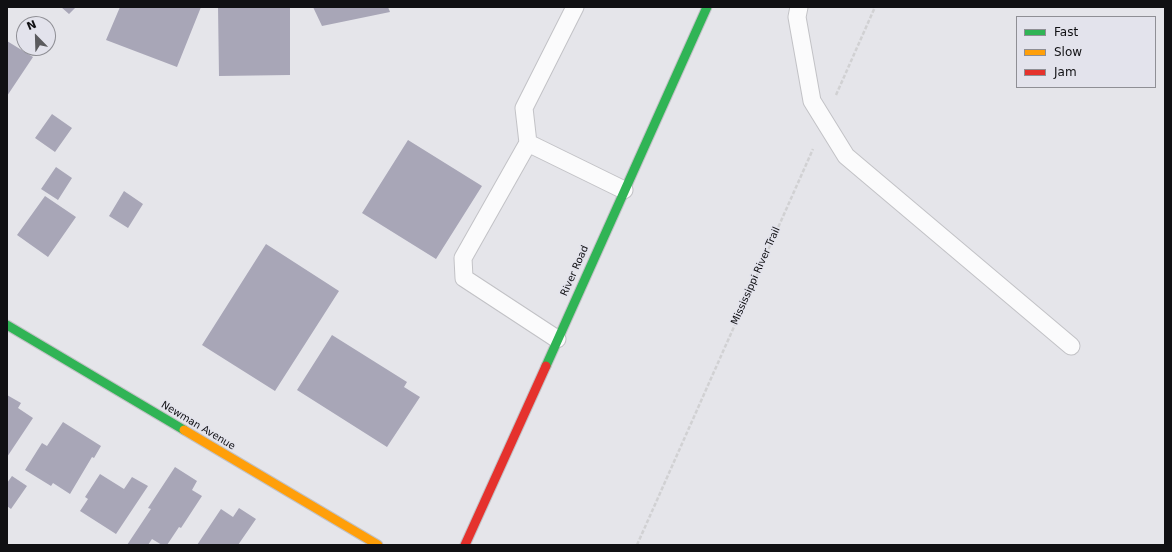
<!DOCTYPE html>
<html>
<head>
<meta charset="utf-8">
<style>
	body { margin:0 }
	#map { position:relative; width:1172px; height:552px; overflow:hidden; background:#e5e5ea; font-family:"DejaVu Sans",sans-serif }
	canvas { display:block }
	.frame { position:absolute; inset:0; border:8px solid #101013; pointer-events:none }
	.legend { position:absolute; left:1016px; top:16px; width:140px; height:72px; box-sizing:border-box; background:#e3e3ec; border:1px solid #8f8f95; margin:0; padding:5px 7px; list-style:none; font-size:12px; color:#101013 }
	.legend li { display:flex; align-items:center; gap:8px; height:20px }
	.legend b { width:20px; border:1px solid #8f8f95 }
	.north { position:absolute; left:16px; top:16px; width:40px; height:40px; box-sizing:border-box; background:#e3e3ec; border:1px solid #8f8f95; border-radius:50%; rotate:337deg; font-size:11px; font-weight:700; line-height:16px; text-align:center; color:#101013 }
	.north::after { content:''; display:block; margin:auto; width:14px; height:18px; background:#5b5b5e; clip-path:polygon(50% 0,100% 100%,50% 72%,0 100%) }
</style>
</head>
<body>
<div id="map">
<canvas width="1172" height="552"></canvas>
<div class="frame"></div>
<ul class="legend">
<li><b style="height:5px;background:#30b455"></b>Fast</li>
<li><b style="height:5px;background:#ff9f0a"></b>Slow</li>
<li><b style="height:5px;background:#e5322d"></b>Jam</li>
</ul>
<div class="north">N</div>
</div>
<script>
const c = document.querySelector('canvas').getContext('2d');
c.lineJoin = 'round';
function fillPath(path, color) { c.fillStyle = color; c.fill(path, 'evenodd'); }
function trace(path, color, width, dash) { c.strokeStyle = color; c.lineWidth = width; c.lineCap = dash ? 'butt' : 'round'; c.setLineDash(dash || []); c.stroke(path); }
function label(font, color, halo, rows, align = 'center') {
  c.font = font + ' "DejaVu Sans",sans-serif'; c.lineWidth = 3; c.setLineDash([]); c.textBaseline = 'middle'; c.strokeStyle = halo; c.fillStyle = color; for (const [text, x, y, turn = 0] of rows) {
    c.save(); c.translate(x, y); c.rotate((+turn || 0) * Math.PI / 180); c.textAlign = isNaN(turn) ? turn : align; if (halo) c.strokeText(text, 0, 0); c.fillText(text, 0, 0); c.restore();
  }
}
const building = new Path2D(`
	M61 7H76L69 14Z
	M120 7H201L177 67 106 40Z
	M218 7H290V75L219 76Z
	M313 7H388L390 12 322 26Z
	M7 41 33 57 7 96Z
	M52 114 72 128 55 152 35 138Z
	M408 140 482 186 436 259 362 213Z
	M56 167 72 178 58 200 41 189Z
	M124 191 143 204 128 228 109 216Z
	M45 196 76 217 48 257 17 235Z
	M266 244 339 291 275 391 202 345Z
	M332 335 407 382 404 387 420 397 387 447 297 390Z
	M7 395 21 403 18 408 33 418 7 457Z
	M63 422 101 446 94 458 92 457 70 494 53 483 51 486 25 470 42 443 47 446Z
	M175 467 197 481 192 490 202 496 181 528 179 527 167 545H162L152 539 148 545H127L151 509 148 508Z
	M100 474 124 489 132 477 148 486 116 534 80 511 88 499 85 497Z
	M12 476 27 486 11 509 7 506V483Z
	M239 508 256 519 238 545H197L221 509 233 517Z`);
const path = new Path2D(`
	M836 95 875 7
	M637 545 813 149`);
const lane = new Path2D(`
	M575 7 524 108 528 143 624 190
	M799 7 797 17 812 101 846 156 1071 346
	M528 143 463 258 464 278 557 339`);
const fast = new Path2D(`
	M7 325 184 430
	M546 366 707 7`);
const slow = new Path2D(`
	M184 430 378 545`);
const jam = new Path2D(`
	M465 545 546 366`);
const streetNames = [
	["River Road",575,271,-66],
	["Mississippi River Trail",756,276,-66],
	["Newman Avenue",198,426,31]
];
fillPath(building, '#a8a6b7');
trace(lane, '#c2c2c6', 19);
trace(fast, '#c2c2c6', 11);
trace(slow, '#c2c2c6', 11);
trace(jam, '#c2c2c6', 11);
trace(path, '#d1d1d3', 2.5, [4, 2]);
trace(lane, '#fbfbfc', 17);
trace(fast, '#30b455', 9);
trace(slow, '#ff9f0a', 9);
trace(jam, '#e5322d', 9);
label('10px', '#101013', '#e3e3ec', streetNames);
</script>
</body>
</html>
